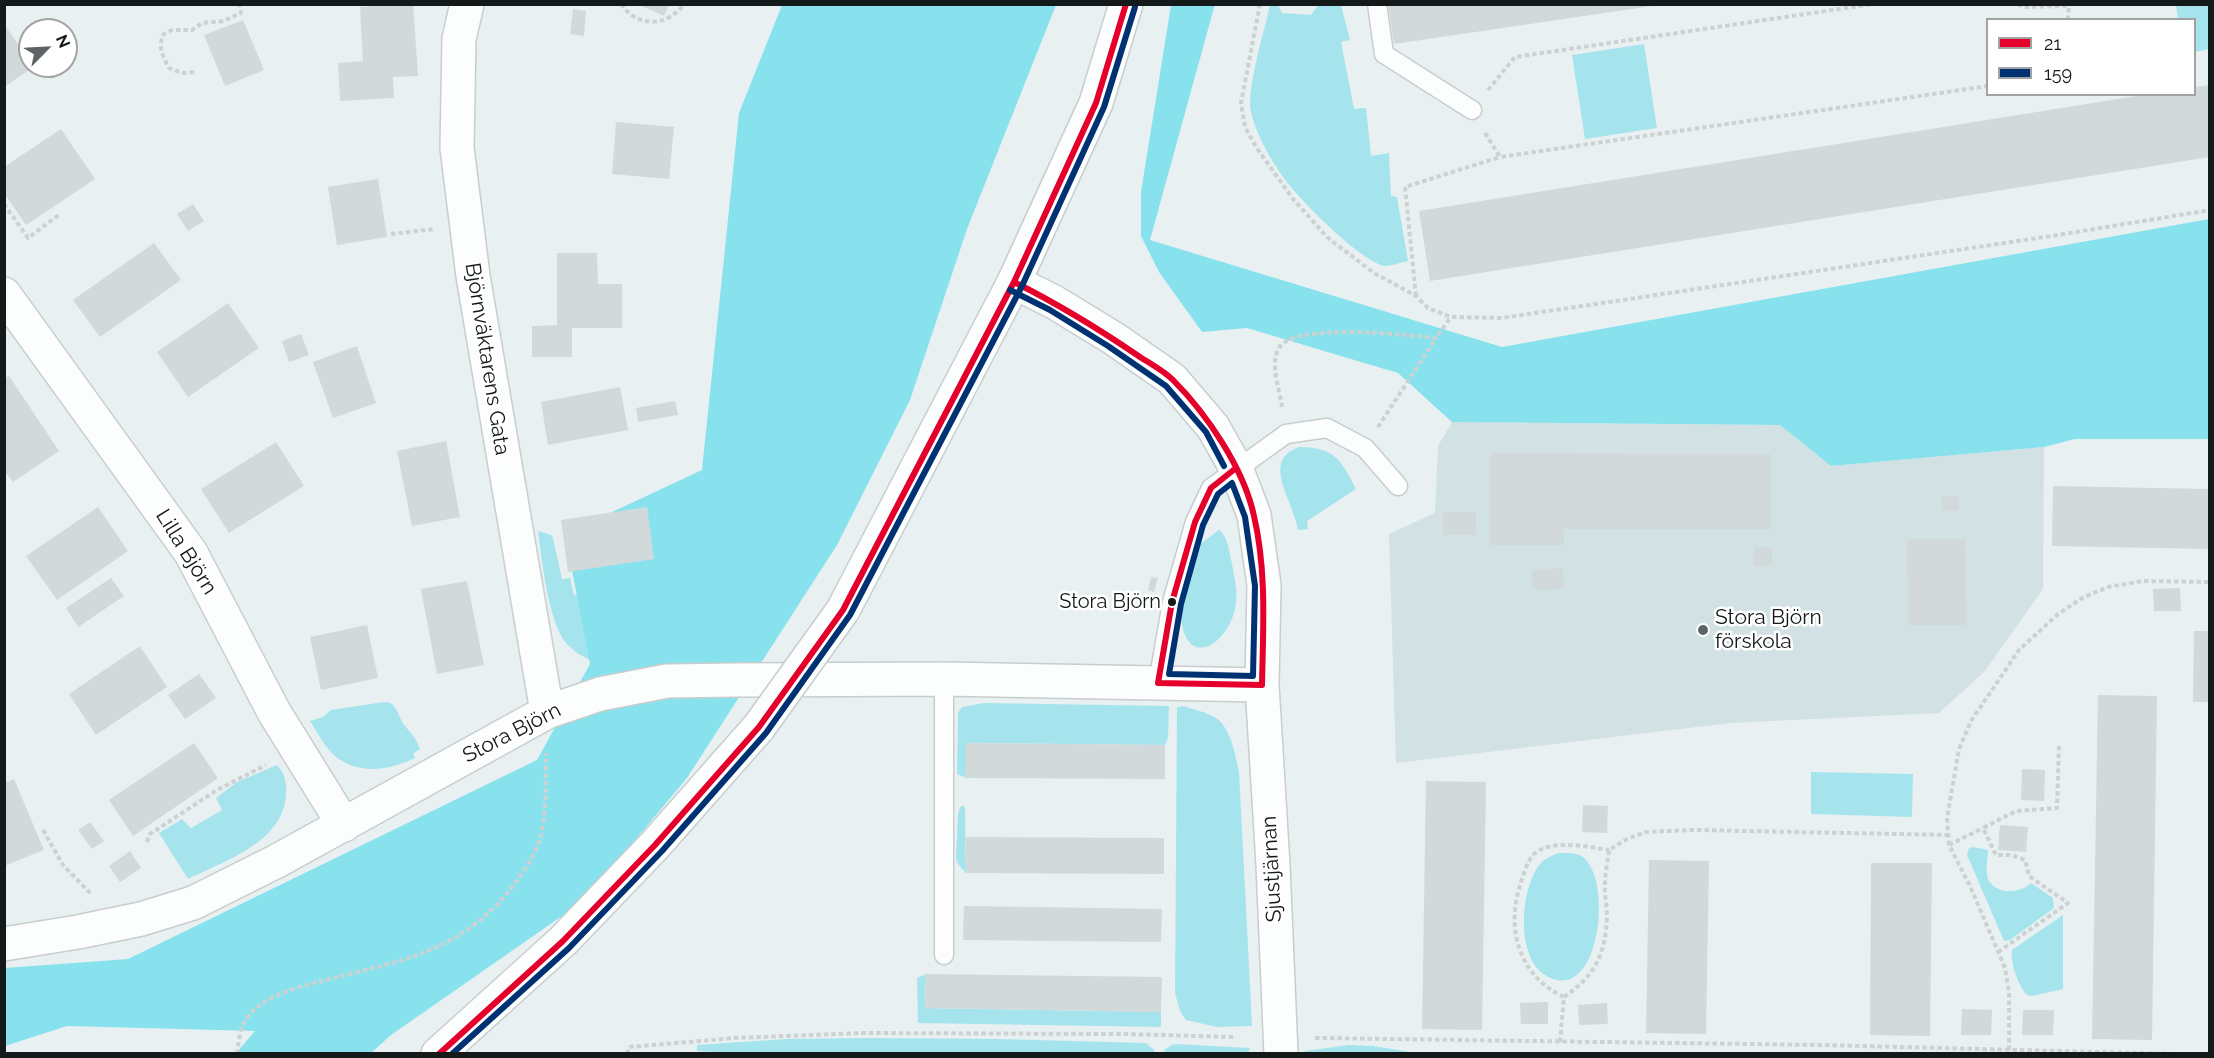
<!DOCTYPE html>
<html>
<head>
<meta charset="utf-8">
<style>
	body { margin:0 }
	#map { position:relative; width:2214px; height:1058px; overflow:hidden; background:#e8f0f2; font-family:Raleway,sans-serif }
	canvas { display:block }
	.frame { position:absolute; inset:0; border:6px solid #14191a; pointer-events:none }
	.legend { position:absolute; left:1986px; top:18px; width:210px; height:78px; box-sizing:border-box; background:#fff; border:2px solid #a1a3a3; margin:0; padding:8px 10px; list-style:none; font-size:18px; color:#14191a }
	.legend li { display:flex; align-items:center; gap:12px; height:30px }
	.legend b { width:30px; border:2px solid #a1a3a3 }
	.north { position:absolute; left:18px; top:18px; width:60px; height:60px; box-sizing:border-box; background:#fff; border:2px solid #a1a3a3; border-radius:50%; rotate:66deg; font-size:16px; font-weight:700; line-height:24px; text-align:center; color:#14191a }
	.north::after { content:''; display:block; margin:auto; width:21px; height:27px; background:#5e6466; clip-path:polygon(50% 0,100% 100%,50% 72%,0 100%) }
</style>
</head>
<body>
<div id="map">
<canvas width="2214" height="1058"></canvas>
<div class="frame"></div>
<ul class="legend">
<li><b style="height:8px;background:#e4002b"></b>21</li>
<li><b style="height:8px;background:#003273"></b>159</li>
</ul>
<div class="north">N</div>
</div>
<script>
const c = document.querySelector('canvas').getContext('2d');
c.lineJoin = 'round';
function fillPath(path, color) { c.fillStyle = color; c.fill(path, 'evenodd'); }
function trace(path, color, width, dash) { c.strokeStyle = color; c.lineWidth = width; c.lineCap = dash ? 'butt' : 'round'; c.setLineDash(dash || []); c.stroke(path); }
function label(font, color, halo, rows, align = 'center') {
  c.font = font + ' Raleway,sans-serif'; c.lineWidth = 5; c.setLineDash([]); c.textBaseline = 'middle'; c.strokeStyle = halo; c.fillStyle = color; for (const [text, x, y, turn = 0] of rows) {
    c.save(); c.translate(x, y); c.rotate((+turn || 0) * Math.PI / 180); c.textAlign = isNaN(turn) ? turn : align; if (halo) c.strokeText(text, 0, 0); c.fillText(text, 0, 0); c.restore();
  }
}
const built = new Path2D(`
	M1452 422 1780 425 1831 466 2044 447 2043 589 1985 671 1939 713 1730 723 1396 763 1389 534 1435 513 1438 446Z`);
const green = new Path2D(`
	M1270 5H1278L1282 13 1311 15 1318 5H1341L1350 40 1341 42 1354 109 1366 108 1371 156 1389 153 1391 196 1397 197 1408 261C1401 262 1392 266 1386 266 1363 264 1300 200 1286 181 1272 162 1256 135 1251 112 1246 90 1265 29 1270 5Z
	M2176 5H2209V49L2195 52 2194 20 2178 19Z
	M1644 44 1657 128 1585 139 1572 55Z
	M1299 447C1335 447 1341 460 1356 489L1307 521 1308 529 1298 530C1295 503 1259 461 1299 447Z
	M1219 530C1227 535 1229 550 1231 559 1234 575 1239 594 1235 609 1226 648 1184 669 1181 615L1199 545Z
	M538 531 551 535 553 538 562 579 570 578 574 595 732 580 597 663C585 658 575 653 566 643 548 621 542 560 538 531Z
	M384 702C398 702 397 716 405 726 413 736 415 736 420 749L413 754 415 758C386 772 351 776 328 749 321 740 316 730 310 721L323 717 331 710Z
	M984 703 1169 706 1168 738 1165 745 967 743 966 778 957 774 958 713 962 707Z
	M1184 706C1194 710 1207 712 1216 718 1231 728 1235 755 1239 771L1252 1026 1217 1027 1186 1020 1180 1011 1175 993 1177 707Z
	M277 765C285 773 287 784 286 795 283 843 224 861 188 879L159 833 182 819 191 828 222 810 216 798 237 782Z
	M1811 772 1913 774 1912 817 1811 814Z
	M964 806 965 809 966 873 958 864 956 858 958 814 960 807Z
	M1973 847 1988 850C1988 857 1986 867 1987 875 1991 895 2019 895 2031 883L2053 898 2054 908 2010 940 2004 941 1967 855 1969 848Z
	M1558 853C1567 853 1577 852 1584 858 1614 885 1598 1008 1545 975 1515 957 1520 884 1542 862 1546 858 1553 856 1558 853Z
	M2063 915V989L2032 996 2027 995C2018 986 2010 962 2012 950Z
	M926 974 925 1008 1161 1012V1027L918 1023 917 978Z
	M867 1038 1000 1039 1146 1043 1154 1050 1155 1053 744 1054 697 1051V1045L786 1039Z
	M1172 1045 1176 1044 1250 1048 1248 1053H1164L1165 1049Z
	M1348 1045 1374 1046 1410 1052 1641 1053H1305V1051Z`);
const forest = new Path2D(`
	M1215 4 1150 240 1502 347 2209 219V439H2075L2044 447 1831 466 1780 425 1452 422 1398 373 1247 328 1202 332 1159 272 1141 236V192L1171 5Z
	M782 5H1056L967 229 910 400 837 545 687 778 585 900 391 1035 371 1053H236L255 1031 67 1026 5 1046V968L128 959 537 760 590 664 565 534 702 470 739 113Z`);
const building = new Path2D(`
	M413 4 418 76 393 77 394 98 340 101 338 63 363 61 360 7Z
	M637 4H669L664 16Z
	M1388 4H1652V6L1394 44Z
	M573 9 586 11 584 36 570 34Z
	M243 20 264 70 225 86 204 35Z
	M4 24 30 61V66H35L4 87Z
	M2210 85V157L1430 281 1419 211 2149 94H2194V87Z
	M616 122 674 127 669 179 612 174Z
	M61 129 95 179 26 225 4 193V167Z
	M378 179 387 237 337 245 328 187Z
	M193 204 204 221 188 231 177 214Z
	M154 243 181 280 100 337 73 300Z
	M557 253H597L598 284H622V328H572V357H532V326L557 325Z
	M228 303 259 348 188 397 157 352Z
	M301 334 309 355 289 362 282 341Z
	M357 346 376 403 333 418 313 362Z
	M9 376 59 451 13 482 4 470V378Z
	M620 387 628 430 548 445 541 402Z
	M675 401 678 415 638 422 636 408Z
	M446 441 460 517 412 526 397 451Z
	M276 442 304 486 229 533 201 489Z
	M1490 453 1771 454V529H1564V545H1490Z
	M2053 486 2210 489V549L2052 546Z
	M1942 496 1959 497 1958 511 1941 510Z
	M98 507 128 551 57 600 26 556Z
	M647 507 654 559 568 572 561 520Z
	M1443 512H1476V535H1443Z
	M1907 539H1965L1966 625H1908Z
	M1754 547H1772V566H1754Z
	M1563 568 1564 589 1533 590 1532 570Z
	M1151 577 1158 578 1154 592 1148 590Z
	M111 578 124 596 78 627 66 608Z
	M467 581 484 665 437 674 421 589Z
	M2180 588 2181 611H2154L2153 589Z
	M367 625 378 678 321 690 310 637Z
	M2194 631H2210V702H2193Z
	M140 646 167 687 96 735 69 694Z
	M199 674 216 698 185 719 168 695Z
	M2098 695 2157 696 2152 1040 2092 1039Z
	M194 743 218 778 133 836 109 800Z
	M966 743 1165 745V779L966 778Z
	M2022 769 2045 770 2044 801 2021 800Z
	M14 779 44 850 4 866V783Z
	M1426 781 1486 782 1482 1030 1422 1029Z
	M1583 805 1608 806 1607 833 1582 832Z
	M90 822 104 841 92 849 78 830Z
	M2000 825 2028 827 2026 852 1998 850Z
	M966 837 1164 838V874L966 873Z
	M130 851 141 868 120 882 109 866Z
	M1649 860 1709 861 1706 1034 1646 1033Z
	M1871 863H1932L1930 1036 1870 1035Z
	M964 906 1162 909 1161 942 963 940Z
	M926 974 1162 977 1161 1012 925 1008Z
	M1548 1002V1024H1521L1520 1003Z
	M1607 1003 1608 1024 1579 1025 1578 1005Z
	M1962 1009 1992 1010 1991 1035H1961Z
	M2023 1010H2054L2053 1035H2022Z`);
const path = new Path2D(`
	M621 4C637 28 668 27 684 4
	M1260 4 1241 103 1245 127 1256 147 1293 199 1328 238 1374 273 1416 296 1428 308 1451 317 1502 318 2058 235 2210 210
	M2018 4 2023 7 2068 6
	M2068 20 2069 5
	M194 72 182 73 169 68C163 57 157 45 164 34L172 30H192L202 23 223 21 241 13 239 4
	M1488 90 1515 57 1873 4
	M1485 133 1500 157 1988 86
	M4 204 28 238 60 214
	M391 234 434 229
	M1416 296 1405 187 1500 157
	M1282 407C1280 389 1269 365 1279 348 1294 322 1407 335 1436 338L1451 317
	M1378 427 1436 338
	M43 830 63 865 91 894
	M147 842 150 834 217 790 266 765
	M1949 845 1983 828
	M1998 952 2068 903 2029 876 2025 860 2012 855H1996L1983 828 2016 811 2057 808 2059 744
	M1564 997C1519 976 1506 930 1520 885 1523 876 1527 862 1533 855 1551 838 1588 847 1609 850
	M1315 1038 1821 1045 2178 1054
	M1560 1042 1564 997C1596 975 1606 953 1607 915 1607 904 1604 893 1605 883 1605 872 1608 861 1609 850L1627 839 1646 832 1693 830 1949 835
	M2009 1050V992L2005 968 1970 886 1949 845 1947 818 1959 749 1971 721 2019 650 2057 615 2082 598 2108 587 2143 581 2210 582
	M237 1054C239 1040 240 1026 249 1015 266 995 298 987 322 981 399 961 461 953 513 886 522 874 531 861 537 847 548 819 545 783 546 753
	M627 1054 629 1047 735 1038 863 1033 1125 1034 1234 1037`);
const service = new Path2D(`
	M1377 4 1384 54 1472 110
	M944 679V955
	M1158 683 1172 602 1195 522 1211 488 1286 434 1327 428 1365 448 1398 486`);
const minor = new Path2D(`
	M467 4 459 39 457 148 473 276 547 712
	M4 294 191 553 274 712 344 825
	M1262 685 1273 865 1281 1054
	M4 944 78 932 141 919 193 903 277 861 547 712 600 694 667 681 737 680 944 679 1262 685 1264 585 1254 515 1236 468 1213 427 1172 379 1113 338 1054 302 1014 282`);
const tertiary = new Path2D(`
	M843 610 1014 282 1096 103 1126 4
	M438 1054 563 941 655 845 759 727`);
const tertiaryBridge = new Path2D(`
	M759 727 843 610`);
const bus1 = new Path2D(`
	M1014 282C1058 304 1099 329 1140 357 1151 364 1164 371 1173 380 1207 414 1244 469 1254 516 1267 572 1263 629 1262 685L1158 683
	M1158 683 1172 602 1195 522 1211 488 1236 468
	M439 1054 563 941 655 845 759 727 843 610 1014 282 1096 103 1126 4`);
const bus2 = new Path2D(`
	M1010 290 1050 310 1108 346 1166 386 1206 432 1224 466
	M1232 483 1245 517 1255 586 1253 676 1169 674 1181 604 1203 525 1218 494Z
	M452 1054 569 948 662 851 766 733 850 615 1022 286 1104 107 1135 7`);
const markers = [
	[1172,602,5,"#14191a"],
	[1703,630,6,"#5e6466"]
];
const busNames = [
	["Stora Björn",1161,602]
];
const streetNames = [
	["Björnväktarens Gata",487,359,81],
	["Lilla Björn",186,552,58],
	["Stora Björn",512,733,-27],
	["Sjustjärnan",1272,869,-93]
];
const poiNames = [
	["Stora Björn",1715,618],
	["förskola",1715,642]
];
fillPath(built, '#d2e1e3');
fillPath(green, '#a6e4ed');
fillPath(forest, '#88e2ed');
fillPath(building, '#d2d9da');
trace(service, '#c8cdce', 21);
trace(minor, '#c8cdce', 36);
trace(tertiary, '#c8cdce', 36);
trace(path, '#ced1d2', 4, [4.5, 3]);
trace(service, '#fcfdfd', 18);
trace(minor, '#fcfdfd', 33);
trace(tertiary, '#fcfdfd', 33);
trace(tertiaryBridge, '#c8cdce', 36, []);
trace(tertiaryBridge, '#fcfdfd', 33);
trace(bus1, '#e4002b', 6);
trace(bus2, '#003273', 6);
for (const [x, y, r, color] of markers) { const dot = new Path2D(); dot.arc(x, y, r, 0, 2 * Math.PI); c.fillStyle = color; c.fill(dot); trace(dot, '#fff', 2); }
label('20px', '#14191a', '#fff', busNames, 'right');
label('21px', '#14191a', '#fff', streetNames);
label('21px', '#14191a', '#fff', poiNames, 'left');
</script>
</body>
</html>
